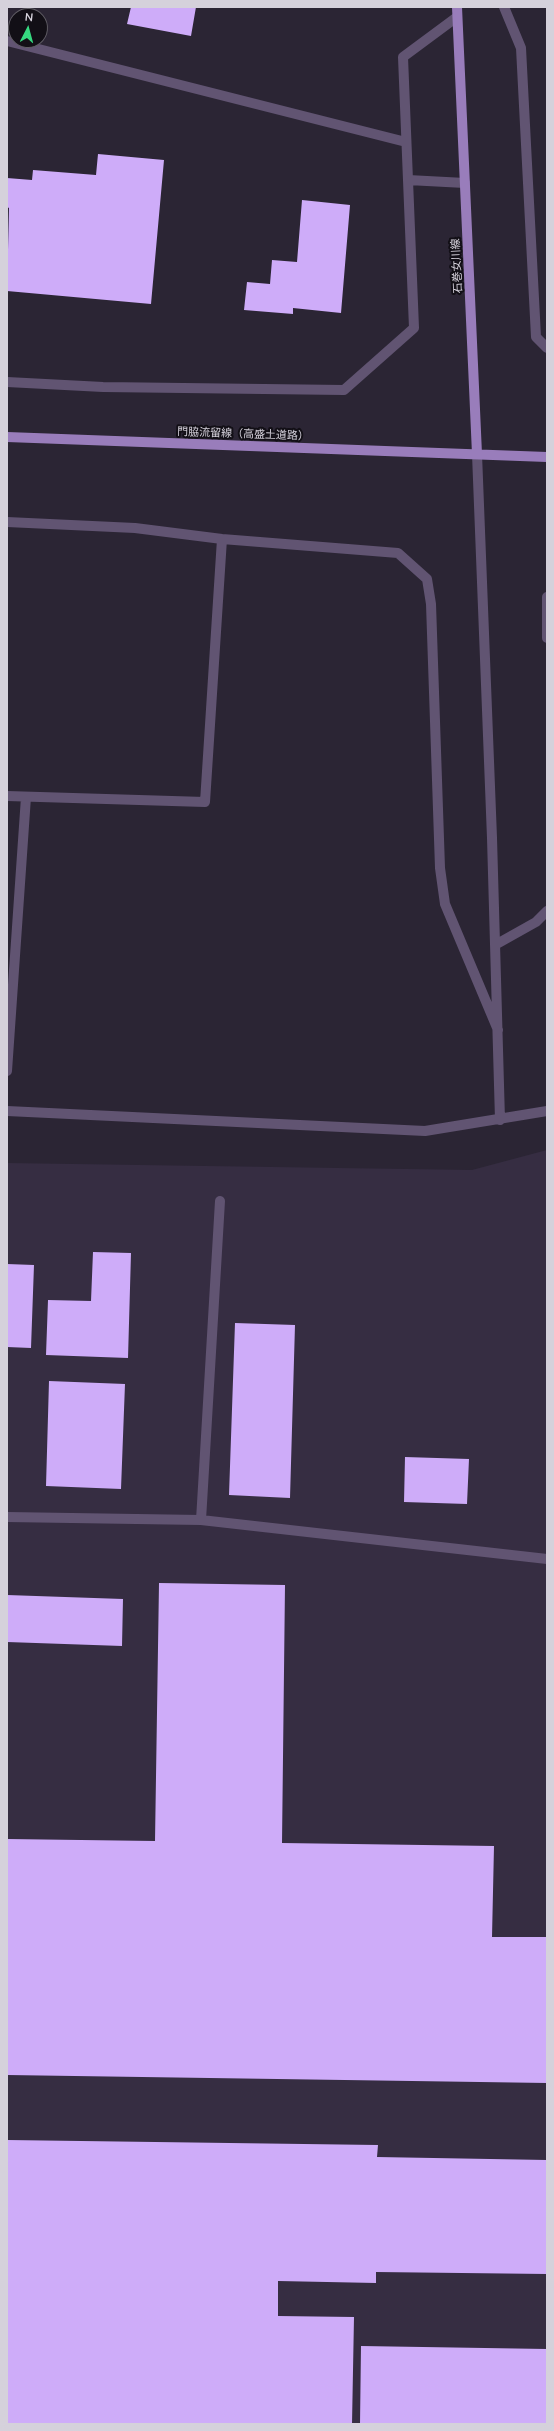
<!DOCTYPE html>
<html>
<head>
<meta charset="utf-8">
<style>
	body { margin:0 }
	#map { position:relative; width:554px; height:2431px; overflow:hidden; background:#2b2534; font-family:Mulish,sans-serif }
	canvas { display:block }
	.frame { position:absolute; inset:0; border:8px solid #d5d1db; pointer-events:none }
	.north { position:absolute; left:8px; top:8px; width:40px; height:40px; box-sizing:border-box; background:#120f16; border:1px solid #605d65; border-radius:50%; rotate:6deg; font-size:11px; font-weight:700; line-height:16px; text-align:center; color:#d5d1db }
	.north::after { content:''; display:block; margin:auto; width:14px; height:18px; background:#36d880; clip-path:polygon(50% 0,100% 100%,50% 72%,0 100%) }
</style>
</head>
<body>
<div id="map">
<canvas width="554" height="2431"></canvas>
<div class="frame"></div>
<div class="north">N</div>
</div>
<script>
const c = document.querySelector('canvas').getContext('2d');
c.lineJoin = 'round';
function fillPath(path, color) { c.fillStyle = color; c.fill(path, 'evenodd'); }
function trace(path, color, width, dash) { c.strokeStyle = color; c.lineWidth = width; c.lineCap = dash ? 'butt' : 'round'; c.setLineDash(dash || []); c.stroke(path); }
function label(font, color, halo, rows, align = 'center') {
  c.font = font + ' Mulish,"Noto Sans JP",sans-serif'; c.lineWidth = 4; c.setLineDash([]); c.textBaseline = 'middle'; c.strokeStyle = halo; c.fillStyle = color; for (const [text, x, y, turn = 0] of rows) {
    c.save(); c.translate(x, y); c.rotate((+turn || 0) * Math.PI / 180); c.textAlign = isNaN(turn) ? turn : align; if (halo) c.strokeText(text, 0, 0); c.fillText(text, 0, 0); c.restore();
  }
}
const built = new Path2D(`
	M547 1150V2424H7V1163L472 1170Z`);
const building = new Path2D(`
	M131 7H196L191 36 127 24Z
	M98 154 164 160 151 304 7 291 9 208 7 207V178L32 180 33 170 96 175Z
	M302 200 350 205 341 313 293 308V314L244 310 247 282 270 284 272 260 297 262Z
	M93 1252 131 1253 128 1358 46 1355 48 1300 91 1301Z
	M7 1264 34 1265 31 1348 7 1347Z
	M235 1323 295 1325 290 1498 229 1495Z
	M49 1381 125 1384 121 1489 46 1486Z
	M405 1457 469 1459 467 1504 404 1502Z
	M159 1583 285 1585 282 1843 494 1846 492 1937H547V2083L7 2075V1839L155 1841Z
	M7 1595 123 1599 122 1646 7 1642Z
	M7 2140 378 2145 377 2157 547 2160V2274L376 2272V2283L278 2281V2316L354 2317 352 2424H7Z
	M361 2346 547 2349V2424H360Z`);
const minor = new Path2D(`
	M504 7 521 48 536 337 547 348
	M7 41 406 142
	M408 180 465 183
	M7 382 103 387 344 390 414 328 403 57 457 17
	M477 454 492 838 500 1120
	M7 522 135 528 222 539 398 553 427 579 431 604 440 868 445 904 498 1030
	M547 597V638
	M7 796 205 802 222 539
	M495 945 536 922 547 911
	M7 1071 26 797
	M7 1111 425 1131 547 1111
	M7 1517 201 1520 547 1559
	M201 1520 220 1201`);
const major = new Path2D(`
	M457 7 477 454
	M7 437 547 457`);
const streetNames = [
	["石巻女川線",457,266,-93],
	["門脇流留線（高盛土道路）",243,434,2]
];
fillPath(built, '#362d42');
fillPath(building, '#ceacf9');
trace(minor, '#615472', 10);
trace(major, '#997dbb', 10);
label('11px', '#d5d1db', '#120f16', streetNames);
</script>
</body>
</html>
